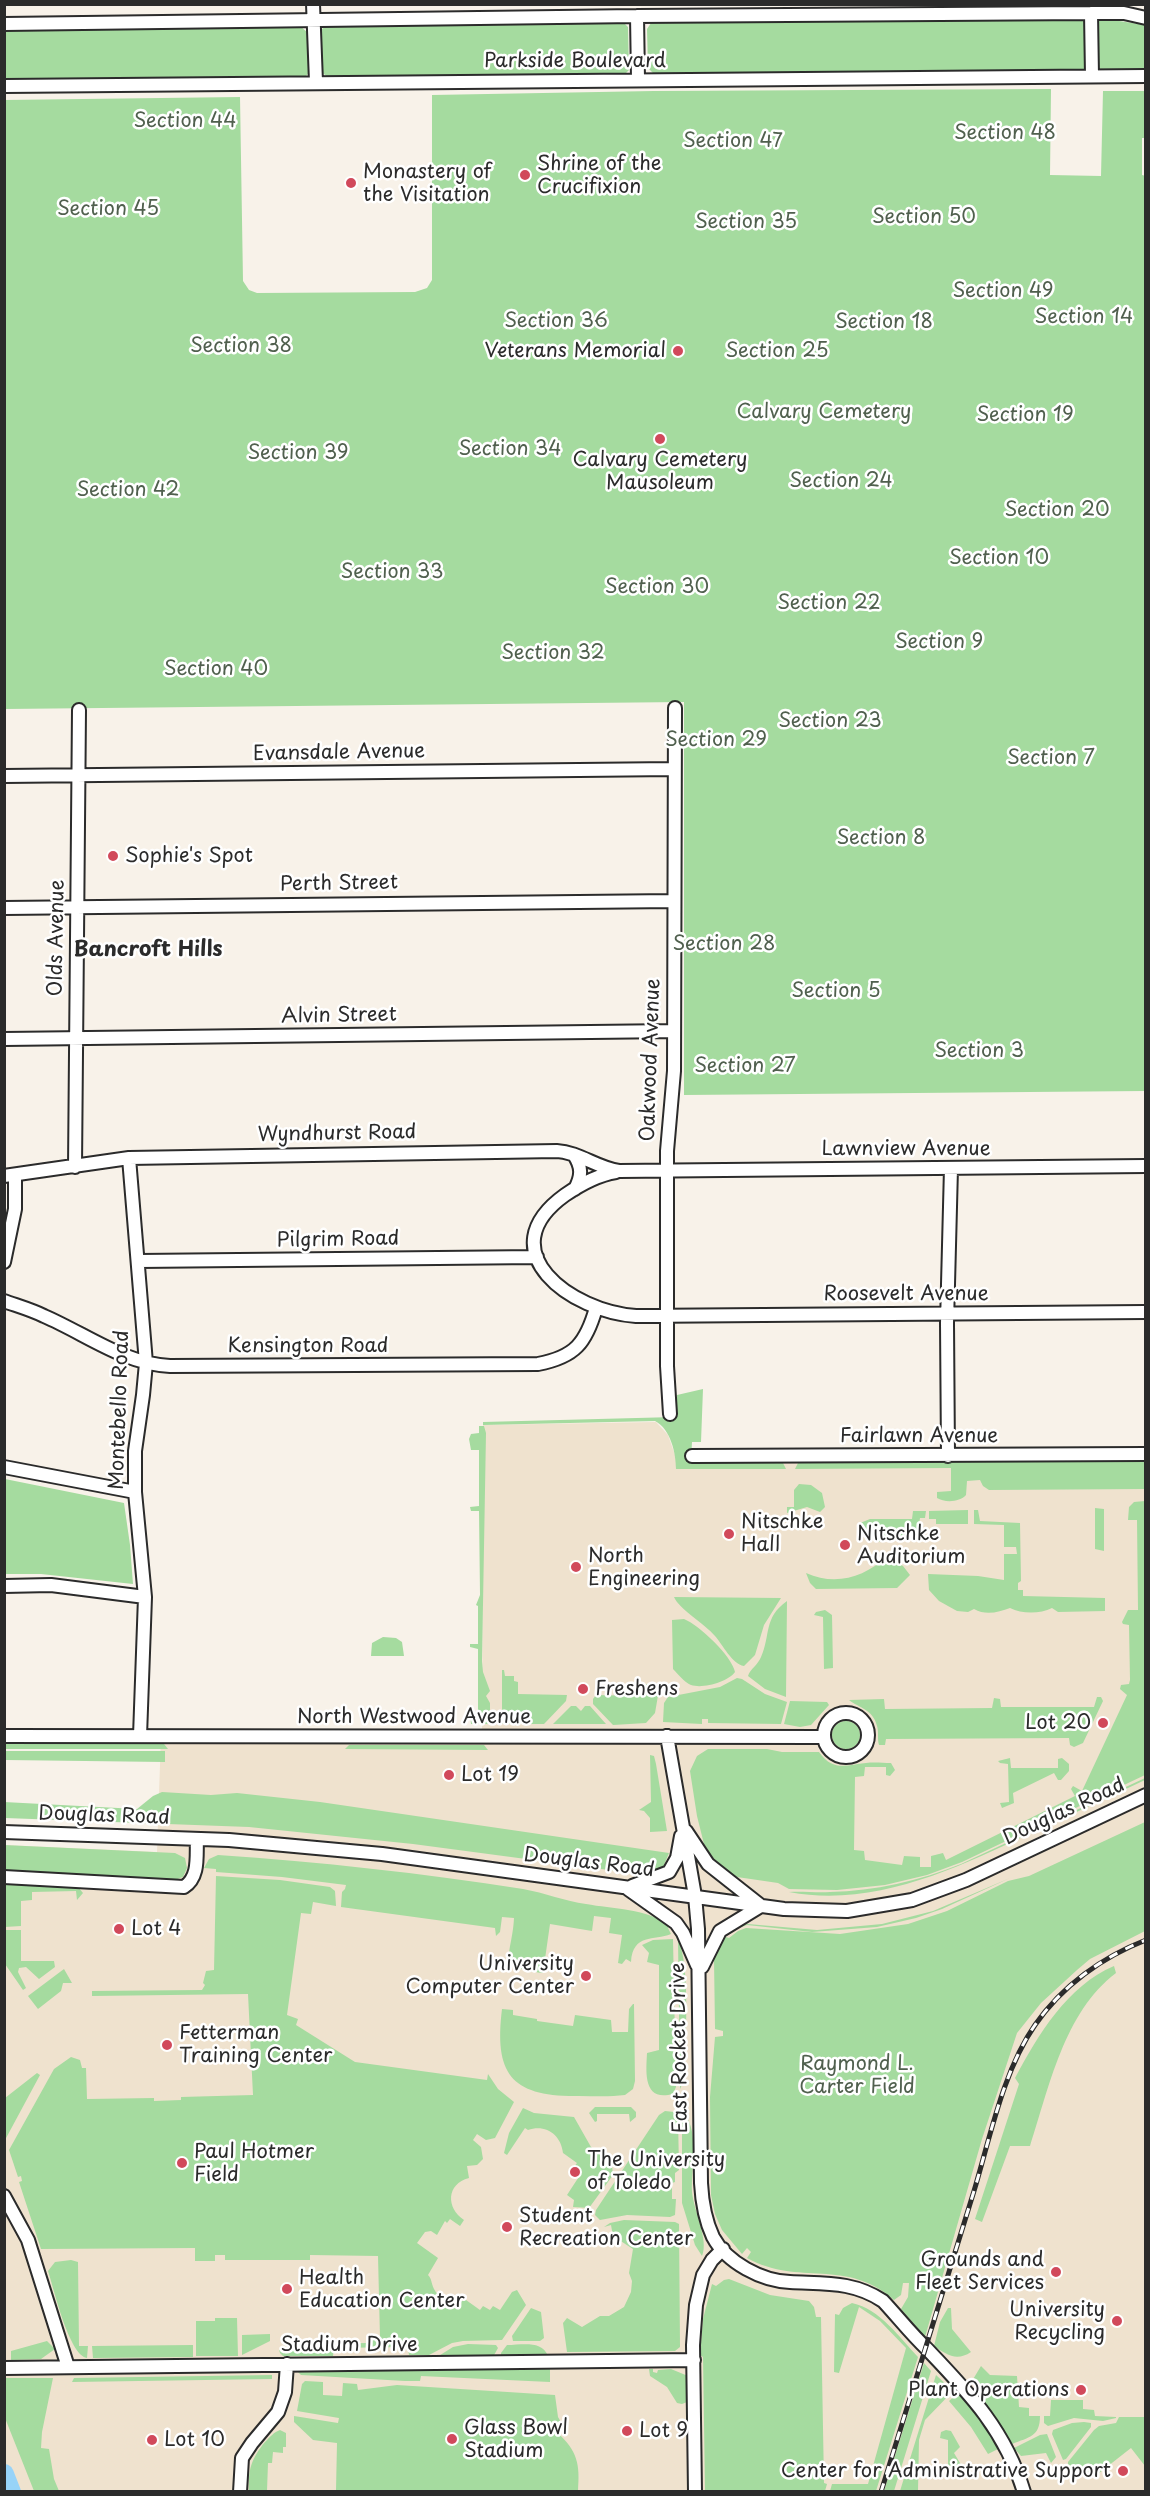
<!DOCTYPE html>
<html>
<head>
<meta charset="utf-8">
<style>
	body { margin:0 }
	#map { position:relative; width:1150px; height:2496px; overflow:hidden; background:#f8f2e9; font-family:"Playpen Sans",sans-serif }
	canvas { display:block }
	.frame { position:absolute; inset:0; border:6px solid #2b2b2b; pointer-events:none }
</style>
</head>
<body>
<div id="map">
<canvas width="1150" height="2496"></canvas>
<div class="frame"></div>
</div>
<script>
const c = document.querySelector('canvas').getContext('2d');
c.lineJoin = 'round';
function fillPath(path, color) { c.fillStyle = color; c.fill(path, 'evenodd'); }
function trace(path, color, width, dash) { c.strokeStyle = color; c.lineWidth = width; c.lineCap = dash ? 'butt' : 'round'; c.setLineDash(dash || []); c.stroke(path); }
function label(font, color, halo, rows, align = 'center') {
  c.font = font + ' "Playpen Sans",sans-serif'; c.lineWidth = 5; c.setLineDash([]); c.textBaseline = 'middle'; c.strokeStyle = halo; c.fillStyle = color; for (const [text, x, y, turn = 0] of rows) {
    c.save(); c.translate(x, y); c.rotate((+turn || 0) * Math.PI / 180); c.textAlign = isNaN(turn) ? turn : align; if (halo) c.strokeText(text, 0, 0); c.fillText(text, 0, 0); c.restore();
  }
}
const built = new Path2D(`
	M656 1422 668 1435 675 1455 1145 1457V2491L5 2492V1845L157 1852 161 1736H482L483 1425Z`);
const green = new Path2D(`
	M1100 18 1145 25V70L1098 69 1096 22Z
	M1080 19 1087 21 1085 70 653 73 648 68 647 29 651 23 654 21Z
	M623 22 628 27 629 70 626 73 328 77 321 72 320 34 322 29 328 25Z
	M300 26 307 32 309 73 305 77 5 80 4 30Z
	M1051 89 1050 175 1101 176 1103 91H1145V138H1142V175L1146 176 1145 1091 684 1095V702L5 709 4 100 240 97 243 281 249 290 257 293 415 292 427 288 432 280V95L654 91Z
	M703 1389 701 1442H692L691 1460 782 1461 786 1469H676C676 1454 671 1429 655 1421L483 1425V1422L675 1417 677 1395Z
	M479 1426H484L486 1433 482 1661 483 1672 490 1691 486 1696 490 1703V1724H471L470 1713H478V1649L470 1647V1644H478V1606L476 1605 480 1595 479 1511H471L470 1507 479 1506V1450H471L469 1439 471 1434 479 1433Z
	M1145 1457V1489L989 1490 983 1486 980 1480 967 1481 966 1495C960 1502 945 1503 937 1498V1492L951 1491V1468L795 1469 799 1461Z
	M5 1479 124 1503 130 1545 133 1584 41 1574H5Z
	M799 1484 811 1485 822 1493 825 1507 820 1512 807 1507 787 1513V1507H794V1490Z
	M1145 1501V1775L962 1862 927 1875 885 1885 837 1890 789 1889 778 1883 737 1877 718 1866 704 1844 697 1816 690 1771 697 1756 708 1749H767L782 1752H819C833 1772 846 1765 866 1763 874 1762 883 1763 891 1763L895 1770 890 1776 886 1775V1767H865L864 1776 855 1777 854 1850 864 1851 865 1860 902 1865 904 1856 920 1857V1867H931V1856L943 1853 946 1860 1075 1796 1071 1789 1073 1786 1082 1791 1127 1695 1120 1689 1121 1685 1129 1684 1130 1680 1129 1625 1123 1624 1122 1622 1128 1610H1138L1137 1520H1128L1129 1507 1134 1502Z
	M1095 1508 1104 1509V1551L1095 1549Z
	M968 1510V1524H936V1519H929V1511Z
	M974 1510H978L980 1521 1020 1523 1021 1581 1018 1583V1590H1023V1596L1105 1598V1611L1058 1612 1052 1608C1040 1614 1022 1614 1010 1608 999 1612 986 1616 974 1609L968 1612 957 1611 939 1601 929 1590 928 1574 978 1576 1004 1580V1554H1017L1016 1547H1004V1525L974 1524Z
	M913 1511H926L925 1518H920L919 1524H917V1539H899L889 1532 880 1542 872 1535H868L860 1523 870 1519H912Z
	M887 1556 903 1566 910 1575 897 1588 816 1589 810 1583 806 1573C835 1586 864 1578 887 1556Z
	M674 1597 781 1598 764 1625 755 1655 744 1666C732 1664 723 1645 715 1636 705 1624 679 1609 674 1597Z
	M787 1601 786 1697 765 1689 748 1676C750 1669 758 1665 761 1657 771 1635 763 1618 787 1601Z
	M825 1610 832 1615 833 1668 824 1669 823 1617 814 1615 816 1612Z
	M684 1619C699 1625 732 1656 735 1672 728 1682 703 1689 691 1685 684 1682 678 1674 673 1669L672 1620Z
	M383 1637 396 1638 402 1642 404 1656H371L372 1643Z
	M502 1670H504L505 1676H514V1681L518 1682V1694L567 1695 566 1701 544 1724H502Z
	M737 1678 742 1679 765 1694 787 1702 781 1724 708 1723V1719H702V1724L663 1722 664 1703 668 1697 720 1687Z
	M646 1684H660L655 1713 646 1723 613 1725 593 1704V1699L596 1695 643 1696Z
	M1097 1697H1101L1103 1701 1083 1743 1074 1747 1070 1745 1069 1738 886 1739 885 1745H879C877 1739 879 1732 877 1726 873 1709 859 1708 849 1700L884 1699 885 1709 992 1708 994 1698 1000 1699 1001 1707H1094Z
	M790 1701 827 1702 829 1705 811 1725 800 1727 784 1724Z
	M571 1706H576L581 1711 585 1706H590L606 1724H553Z
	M832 1735a14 14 0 1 1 28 0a14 14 0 1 1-28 0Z
	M5 1744H164L168 1749H5Z
	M349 1745H484L488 1750 345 1749Z
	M5 1751H165V1762L5 1760Z
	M650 1755 654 1756 656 1764 667 1831 650 1832V1818L644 1811 639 1810 651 1802Z
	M1010 1758 1011 1768H1058V1759L1062 1758 1069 1764V1771L1061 1780H1058L1054 1773 1013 1793 1014 1803 1002 1808 1000 1803 1009 1802 1008 1764 1000 1763 998 1761Z
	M1145 1778V1780C1107 1798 1068 1816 1029 1834 955 1869 873 1908 789 1892 802 1891 817 1893 830 1892 875 1891 919 1881 961 1864Z
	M162 1792 211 1795 237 1793 320 1802 669 1853 664 1865 666 1867 654 1874H639L413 1844 249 1827 5 1818 4 1802 137 1809 153 1796Z
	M1145 1822V1931L1090 1959 1077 1970 1041 2003 1017 2033 982 2139 925 2337 901 2309 908 2297 909 2283H903L901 2295 894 2300C846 2257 799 2287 747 2258L751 2252 747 2248 742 2254 722 2230 715 2214 711 2195 710 2097 715 2037 723 2036V2031L715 2029 714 1959 723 1936 729 1938 738 1931 746 1928 840 1934 908 1924 947 1911 1008 1881 1029 1876Z
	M4 1845 175 1853 185 1858 187 1868 183 1877 172 1881 5 1872Z
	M218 1855C320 1862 422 1873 523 1889 545 1893 565 1901 586 1904 612 1909 648 1908 669 1926L668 1928 671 1934C654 1941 633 1933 631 1962L626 1959 622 1964 618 1963 622 1935 609 1933 611 1918 594 1916 592 1931 550 1924 543 1973C494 1967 512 1957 514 1918L502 1917 500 1932 496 1936 495 1928 341 1907 342 1892 345 1889 346 1885 282 1877 216 1872V1869L204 1868 209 1859Z
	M216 1876 280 1880 330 1887 335 1891 336 1906 313 1902 311 1914 301 1913 287 2015 298 2019 296 2025 355 2062 487 2080 488 2074 498 2089 514 2102 495 2138 486 2140 477 2134 473 2140 481 2147 483 2159 477 2165 467 2166 469 2178C446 2184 446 2208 464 2220L460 2226 450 2219 447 2223 445 2221 437 2235 431 2231 425 2232 417 2243 438 2258 428 2275C432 2279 431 2283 434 2289 440 2301 453 2304 466 2300L480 2310 483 2306 490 2310 493 2306 500 2310 512 2292 517 2290 526 2305 502 2340 463 2341 452 2343 429 2355H409L408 2348 405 2347 334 2348 333 2356H283L280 2353 279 2350 286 2349 289 2344 368 2343V2339L380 2338 378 2256 310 2255V2260H225V2255H215V2261H195V2248L41 2249 19 2182 22 2181 21 2176 18 2177 9 2150 54 2069 71 2057 80 2060 82 2068H86L87 2099 154 2098V2101L181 2100V2097L253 2095 248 1994 92 1996V1991L202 1990 205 1985 203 1983 206 1971 214 1970Z
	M1010 1878 942 1909 916 1918 877 1927 812 1932 747 1925 728 1932 741 1925 748 1924 817 1930 882 1924 933 1911Z
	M4 1883 78 1887 83 1893 77 1900 76 1891 32 1892V1900L21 1901V1926L5 1927Z
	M5 1930H21V1961H54L55 1967 39 1979 26 1967 19 1968 18 1972 26 1988 23 1990 5 1964Z
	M673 1939 676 2087 673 2094C643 2102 646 2073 647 2053L659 2050V1965L647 1962 649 1953 642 1945 653 1940Z
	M678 1940C691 1965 685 2046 685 2078L680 2089Z
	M1114 1966 1116 1973C1064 2012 1049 2088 1030 2146H1010L982 2222 975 2219 1019 2084 1015 2078C1038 2035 1067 1986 1114 1966Z
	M64 1969 72 1983H63L61 1991 38 2009 28 1996Z
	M633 2004H634L635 2081 633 2089 625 2095C610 2097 594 2096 579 2096 511 2097 494 2074 502 2009L513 2010V2015L537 2019V2021L573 2026 575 2015 611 2020 612 2032H628L629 2009Z
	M37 2073 40 2075 5 2140V2098Z
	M595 2107H631L636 2112V2117L630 2122 629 2114H597V2121L595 2122 589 2113Z
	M523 2108 534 2113 574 2117 591 2147 612 2165 613 2175 589 2208 573 2207 574 2200 567 2195 582 2172 574 2167 577 2163 563 2153C561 2135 546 2124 528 2130L525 2128 507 2155 504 2153 509 2133Z
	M665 2111 674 2112 678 2116 679 2170 675 2173V2182L672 2183V2199H676L675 2215 670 2217 627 2215 600 2220 595 2215 596 2210 659 2115Z
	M682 2112C700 2126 691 2170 692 2192 694 2212 709 2240 702 2256L695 2245 682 2203Z
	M624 2220 675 2222 679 2224 680 2347 675 2351 567 2352 563 2323 567 2318 582 2327 600 2316H609L624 2307 631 2292 632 2281 629 2273 633 2249 613 2236 611 2225 604 2227 610 2223Z
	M71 2260 78 2262 79 2346H88L87 2358C69 2355 54 2289 48 2271L55 2262Z
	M729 2279 770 2295 809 2301 814 2307 816 2317H821L824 2483 827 2484 825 2491H705L703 2357 700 2355 703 2319 712 2284 716 2286 724 2280Z
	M852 2303C880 2309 900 2338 918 2357L876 2491H830L832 2484H868L906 2348 880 2321 859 2307 839 2373 834 2372 835 2314 839 2315 843 2308Z
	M531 2308 541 2312 544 2338 540 2341H513L512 2336Z
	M948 2308H951L952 2329 971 2352C956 2362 946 2354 934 2346L940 2322Z
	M215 2318H237L238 2356H196V2321H215Z
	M270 2334V2341L242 2355V2335Z
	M47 2341 55 2349 41 2359 11 2360V2351Z
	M468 2344 496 2345 498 2348 493 2357H437L453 2347Z
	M193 2345V2357L93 2358 92 2346Z
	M507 2345C522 2345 542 2340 548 2356L501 2357V2353Z
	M924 2363 931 2371 894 2491H884Z
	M981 2366 990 2375 1017 2376 1019 2407 1029 2408V2416H1040C1040 2437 1029 2437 1012 2444L974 2386 972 2381Z
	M550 2368V2382L421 2376 420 2381H405L301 2375 298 2372Z
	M649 2369H653V2372L657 2373 658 2370 671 2369 688 2376 687 2402 682 2404 677 2403 667 2387 650 2376Z
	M272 2375V2379L72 2382 74 2378Z
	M936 2375 953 2391 925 2420 919 2440 918 2491H900Z
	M5 2378H53L42 2432 41 2448 49 2449 54 2479 59 2491H34L5 2418Z
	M305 2381 323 2382V2395L342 2396 343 2383 357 2384 358 2390 397 2385 555 2395 558 2417 565 2429 557 2432C578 2452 580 2464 578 2491H330L336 2490 337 2443 313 2440 294 2422V2416L338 2423 339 2418 297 2411 302 2384Z
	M959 2392 985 2423 1000 2448 988 2454 971 2427 949 2401Z
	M1051 2400H1083V2409L1094 2410 1095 2416 1116 2417V2418L1103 2421 1074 2418 1048 2426 1044 2423V2416H1050Z
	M1119 2417H1145V2466L1131 2448 1094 2477 1068 2466V2462L1094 2430 1099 2426 1116 2423Z
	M1084 2422 1091 2423V2427L1066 2459 1063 2460 1052 2434 1053 2430 1072 2423Z
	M280 2430 286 2433V2447H283V2453L273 2452 272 2463H268L267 2491H249C248 2470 251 2459 265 2442 270 2437 274 2432 280 2430Z
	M946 2430 951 2431 960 2447 954 2453 963 2468 957 2476H948V2440L940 2438 941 2432Z
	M1047 2434 1056 2457 1051 2463 1046 2453 1021 2456 1014 2448 1040 2435Z`);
const river = new Path2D(`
	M4 2474 11 2492`);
const minor = new Path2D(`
	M313 4 316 82
	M1091 13 1092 76
	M637 16 638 79
	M4 24 637 16 1091 13H1124L1146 18
	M4 86 1146 76
	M4 776 674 769
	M4 908 674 901
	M4 1039 674 1031
	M574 1155C582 1167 582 1176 575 1189
	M129 1158 146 1363 143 1395 135 1451V1492L145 1597 140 1736
	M75 1167 79 710
	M616 1172C597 1175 581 1184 565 1195 487 1251 572 1312 636 1316L1146 1312
	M4 1176 129 1158 557 1151C579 1152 597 1168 619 1171L1146 1166
	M139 1261 537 1257
	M4 1262 15 1209V1176
	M4 1301C18 1306 32 1310 44 1316 86 1334 124 1364 170 1366L538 1364C575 1357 586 1343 596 1308
	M670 1414 667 1366V1151L674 1071 675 708
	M692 1456 1146 1454
	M948 1456 947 1323 951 1168
	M4 1467 135 1492
	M4 1586 51 1585 145 1597
	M824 1735a22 22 0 1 1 44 0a22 22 0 1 1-44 0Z
	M4 1736 824 1737
	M667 1736 695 1896 698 1929 701 2183C702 2202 705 2220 713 2237 727 2263 762 2281 790 2282 825 2284 853 2281 883 2301 898 2317 911 2334 927 2349 970 2394 1005 2430 1024 2492
	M686 1831 708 1864 760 1905
	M4 1832 229 1840 382 1854 784 1909 847 1911 912 1900 966 1880 1146 1795
	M4 1877 184 1887C200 1877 196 1855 197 1839
	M632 1886 669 1872 677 1858 681 1836
	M628 1889 676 1923 683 1933 697 1965
	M702 1967 720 1931 761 1906
	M4 2196 28 2240 68 2367
	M4 2368 694 2360
	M240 2492 242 2458 252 2443 278 2412 285 2392 287 2364
	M695 2492 693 2345 696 2305 703 2275 712 2260 723 2249`);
const rail = new Path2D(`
	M881 2492C912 2391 943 2291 974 2191 990 2138 1003 2071 1035 2025 1062 1986 1102 1957 1146 1940`);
const markers = [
	[525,175,6,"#d1495b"],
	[351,183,6,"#d1495b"],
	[678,351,6,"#d1495b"],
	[660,439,6,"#d1495b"],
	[113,856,6,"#d1495b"],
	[729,1534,6,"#d1495b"],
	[845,1545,6,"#d1495b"],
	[576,1567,6,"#d1495b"],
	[583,1689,6,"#d1495b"],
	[1103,1723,6,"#d1495b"],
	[449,1775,6,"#d1495b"],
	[119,1929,6,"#d1495b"],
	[586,1976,6,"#d1495b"],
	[167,2045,6,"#d1495b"],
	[182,2163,6,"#d1495b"],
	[575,2172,6,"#d1495b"],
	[507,2227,6,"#d1495b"],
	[1056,2272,6,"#d1495b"],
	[287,2289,6,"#d1495b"],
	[1117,2321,6,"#d1495b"],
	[1081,2390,6,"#d1495b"],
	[627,2431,6,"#d1495b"],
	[452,2439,6,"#d1495b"],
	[152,2440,6,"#d1495b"],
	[1123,2471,6,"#d1495b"]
];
const streetNames = [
	["Parkside Boulevard",575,61],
	["Evansdale Avenue",339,753,-1],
	["Perth Street",339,884,-1],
	["Olds Avenue",57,938,-89],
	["Alvin Street",339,1016,-1],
	["Oakwood Avenue",651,1060,-88],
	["Wyndhurst Road",337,1134,-1],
	["Lawnview Avenue",906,1149],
	["Pilgrim Road",338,1240,-1],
	["Roosevelt Avenue",906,1294],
	["Kensington Road",308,1346],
	["Montebello Road",120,1410,-88],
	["Fairlawn Avenue",919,1436],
	["North Westwood Avenue",414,1717],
	["Douglas Road",1064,1812,-25],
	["Douglas Road",104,1816,2],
	["Douglas Road",589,1863,7],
	["East Rocket Drive",680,2048,-91],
	["Stadium Drive",349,2345]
];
const parkNames = [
	["Section 44",185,121],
	["Section 48",1005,133],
	["Section 47",733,141],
	["Section 45",108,209],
	["Section 50",924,217],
	["Section 35",746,222],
	["Section 49",1003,291],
	["Section 14",1084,317],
	["Section 36",556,321],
	["Section 18",884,322],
	["Section 38",241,346],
	["Section 25",777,351],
	["Calvary Cemetery",824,412],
	["Section 19",1025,415],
	["Section 34",510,449],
	["Section 39",298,453],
	["Section 24",841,481],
	["Section 42",128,490],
	["Section 20",1057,510],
	["Section 10",999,558],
	["Section 33",392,572],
	["Section 30",657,587],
	["Section 22",829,603],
	["Section 9",939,642],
	["Section 32",553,653],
	["Section 40",216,669],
	["Section 23",830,721],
	["Section 29",716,740],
	["Section 7",1051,758],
	["Section 8",881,838],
	["Section 28",724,944],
	["Section 5",836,991],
	["Section 3",979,1051],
	["Section 27",745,1066],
	["Raymond L.",857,2064],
	["Carter Field",857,2087]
];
const poiNames = [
	["Shrine of the",537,164],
	["Crucifixion",537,187],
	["Monastery of",363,172],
	["the Visitation",363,195],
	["Veterans Memorial",666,351,"right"],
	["Calvary Cemetery",660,460,"center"],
	["Mausoleum",660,483,"center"],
	["Sophie's Spot",125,856],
	["Nitschke",741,1522],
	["Hall",741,1545],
	["Nitschke",857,1534],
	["Auditorium",857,1557],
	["North",588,1556],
	["Engineering",588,1579],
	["Freshens",595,1689],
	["Lot 20",1091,1723,"right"],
	["Lot 19",461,1775],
	["Lot 4",131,1929],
	["University",574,1964,"right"],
	["Computer Center",574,1987,"right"],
	["Fetterman",179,2033],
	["Training Center",179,2056],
	["Paul Hotmer",194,2152],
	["Field",194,2175],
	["The University",587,2160],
	["of Toledo",587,2183],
	["Student",519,2216],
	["Recreation Center",519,2239],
	["Grounds and",1044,2260,"right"],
	["Fleet Services",1044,2283,"right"],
	["Health",299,2278],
	["Education Center",299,2301],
	["University",1105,2310,"right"],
	["Recycling",1105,2333,"right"],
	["Plant Operations",1069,2390,"right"],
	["Glass Bowl",464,2428],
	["Stadium",464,2451],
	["Lot 9",639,2431],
	["Lot 10",164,2440],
	["Center for Administrative Support",1111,2471,"right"]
];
const neighbourhoodNames = [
	["Bancroft Hills",148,950]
];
fillPath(built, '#efe2ce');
fillPath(green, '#a5db9f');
trace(river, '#97d3f8', 20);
trace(minor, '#2b2b2b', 16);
trace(minor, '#fff', 12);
trace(rail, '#2b2b2b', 5);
trace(rail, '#fff', 3, [9]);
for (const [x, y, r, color] of markers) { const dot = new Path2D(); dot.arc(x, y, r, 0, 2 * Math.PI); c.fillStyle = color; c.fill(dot); trace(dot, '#fff', 2); }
label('20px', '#2b2b2b', '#fff', streetNames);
label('20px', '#50604e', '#fff', parkNames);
label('20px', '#2b2b2b', '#fff', poiNames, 'left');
label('bold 21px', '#2b2b2b', '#fff', neighbourhoodNames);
</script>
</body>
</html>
